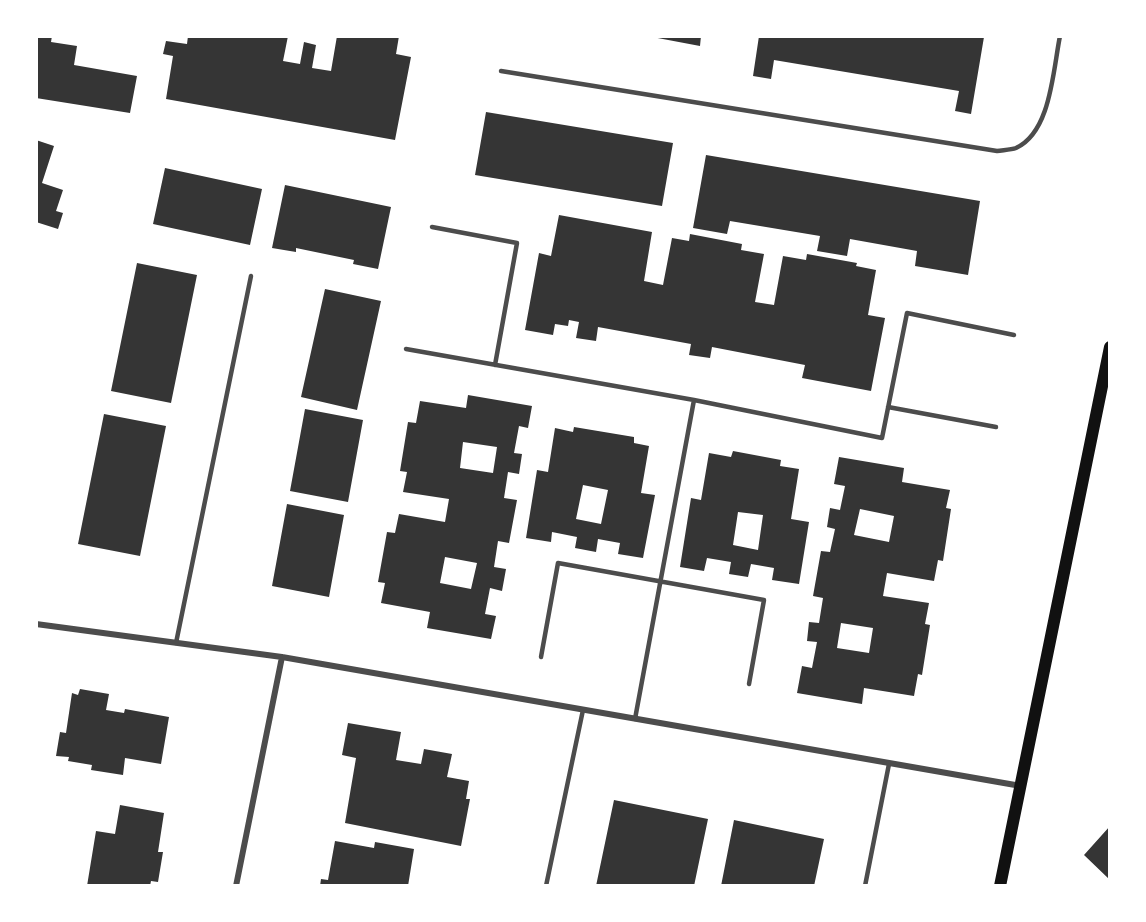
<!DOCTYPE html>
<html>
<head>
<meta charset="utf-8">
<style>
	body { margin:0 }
	#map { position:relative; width:1146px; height:922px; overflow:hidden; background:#fff; font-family:"Open Sans",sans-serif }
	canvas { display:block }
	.frame { position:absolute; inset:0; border:38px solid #fff; pointer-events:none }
</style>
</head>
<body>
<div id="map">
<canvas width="1146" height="922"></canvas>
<div class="frame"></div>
</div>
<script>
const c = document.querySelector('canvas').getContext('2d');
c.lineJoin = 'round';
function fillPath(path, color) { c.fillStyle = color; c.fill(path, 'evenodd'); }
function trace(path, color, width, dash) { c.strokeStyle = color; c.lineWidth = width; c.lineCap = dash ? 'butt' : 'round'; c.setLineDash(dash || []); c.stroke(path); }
const building = new Path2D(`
	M36 36H52L51 42 77 46 74 65 137 76 130 113 36 98Z
	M188 36H288L283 61 300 64 304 42 316 45 312 68 331 71 337 36H399L396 54 411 57 395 140 166 99 173 56 163 54 166 41 187 44Z
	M647 36H701L700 46Z
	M759 36 984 37 971 114 955 111 959 91 774 60 771 79 753 76Z
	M486 112 673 143 662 206 475 175Z
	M36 140 54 146 42 183 63 190 56 211 63 213 58 229 36 222Z
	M706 155 980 201 968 275 915 266 917 251 850 239 847 256 817 251 820 236 730 221 727 234 693 228Z
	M165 168 262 189 250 245 153 224Z
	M285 185 391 207 378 269 353 264 354 260 296 248V252L272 248Z
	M559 215 652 232 644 281 663 285 672 238 689 241 690 234 742 244 741 250 764 254 755 302 774 305 783 256 806 260 807 254 857 263 856 266 876 270 868 315 885 318 871 391 802 378 805 365 712 347 710 358 689 355 691 344 598 327 596 341 576 338 579 322 569 320 568 326 555 324 553 335 525 330 539 253 551 256Z
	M137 263 197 275 171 403 111 391Z
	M325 289 381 301 357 410 301 397Z
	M468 395 532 406 528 428 519 426 514 453 522 454 519 474 508 472 504 498 517 500 509 543 498 541 494 567 506 569 502 591 490 588 485 614 496 616 491 639 427 628 430 612 381 603 385 583 378 582 387 532 395 533 399 514 445 522 449 499 403 492 407 472 400 471 408 422 416 423 420 401 466 408ZM463 442 497 447 493 473 460 468ZM445 557 477 563 471 589 440 583Z
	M305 409 363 420 348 502 290 491Z
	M104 414 166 426 140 556 78 544Z
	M574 427 634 437V443L649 446 641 493 655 495 643 558 618 554 620 543 598 539 596 552 575 548 577 537 552 532 551 542 526 538 537 470 548 472 555 428 573 432ZM583 485 608 490 601 524 576 519Z
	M733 451 781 460 780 466 799 469 791 519 809 522 799 584 772 580 774 568 751 564 748 577 729 574 731 562 707 558 704 571 680 567 691 498 701 500 709 453 731 457ZM738 512 763 515 758 550 733 545Z
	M839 457 904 468 902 482 950 490 946 508 951 509 943 561 938 560 934 581 887 573 883 596 929 603 925 624 930 625 922 675 918 674 914 696 864 688 862 704 797 693 802 666 812 668 817 642 807 641 809 622 819 623 823 598 813 596 821 551 830 552 835 529 827 527 830 508 840 510 845 486 834 484ZM860 509 894 516 889 542 854 535ZM841 623 873 628 869 653 837 648Z
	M287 504 344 515 329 597 272 586Z
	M80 689 109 694 106 710 124 713 125 709 169 717 161 764 125 758 123 775 91 770 92 765 68 761 69 757 56 756 60 732 66 733 72 693 78 695Z
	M348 723 401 732 396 760 421 764 424 749 452 754 447 777 469 781 466 799H470L461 846 345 823 356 758 342 755Z
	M614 800 708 819 694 886H596Z
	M120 805 164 813 158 852H163L158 882 151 881 150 886H87L96 831 115 834Z
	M734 820 824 839 814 886H721Z
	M1110 826V880L1084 855Z
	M335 841 374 848 375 842 414 849 408 886H320L321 879 328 880Z`);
const service = new Path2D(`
	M501 71 997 151C1003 150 1011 150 1016 148 1051 132 1053 70 1060 36
	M432 227 517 243 495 365
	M406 349 694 400 635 719
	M694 400 882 438 907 313 1014 335
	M888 407 996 427
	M176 643 251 276
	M541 657 558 563 764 600 749 684
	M546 886 583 710
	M865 886 889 764`);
const minor = new Path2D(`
	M36 624 282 657 1021 786
	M236 886 282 657`);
const secondary = new Path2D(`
	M1000 886 1110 347`);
fillPath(building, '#353535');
trace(service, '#4c4c4c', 4.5);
trace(minor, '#4c4c4c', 6);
trace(secondary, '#111', 12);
</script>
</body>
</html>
